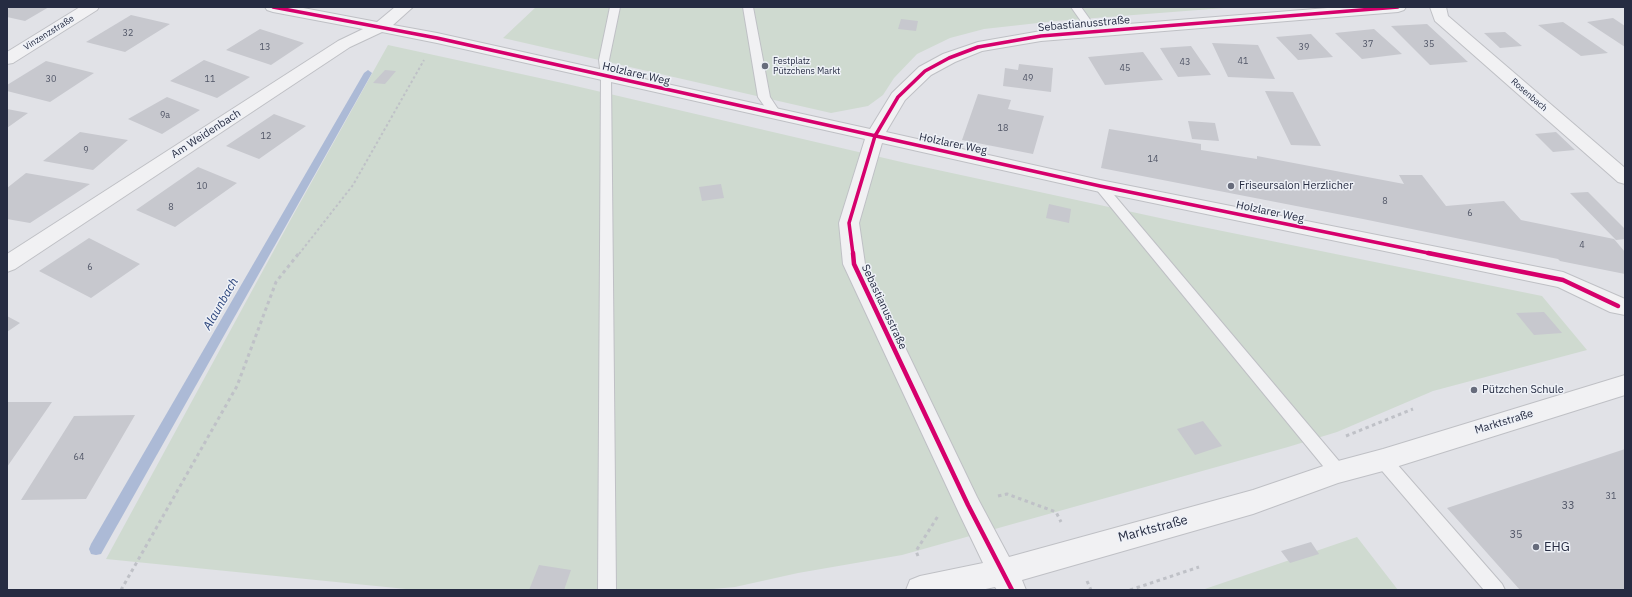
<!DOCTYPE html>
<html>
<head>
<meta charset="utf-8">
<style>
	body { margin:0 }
	#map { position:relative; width:1632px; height:597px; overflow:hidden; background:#e1e2e7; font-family:"IBM Plex Sans",sans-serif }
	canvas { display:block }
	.frame { position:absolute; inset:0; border:8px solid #262c42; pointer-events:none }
</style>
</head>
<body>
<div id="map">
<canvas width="1632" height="597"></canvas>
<div class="frame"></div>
</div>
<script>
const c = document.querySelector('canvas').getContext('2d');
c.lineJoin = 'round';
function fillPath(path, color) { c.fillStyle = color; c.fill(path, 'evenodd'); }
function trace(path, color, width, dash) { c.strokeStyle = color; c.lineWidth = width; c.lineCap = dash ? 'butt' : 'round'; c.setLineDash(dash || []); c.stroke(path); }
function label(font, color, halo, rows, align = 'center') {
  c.font = font + ' "IBM Plex Sans",sans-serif'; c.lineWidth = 3; c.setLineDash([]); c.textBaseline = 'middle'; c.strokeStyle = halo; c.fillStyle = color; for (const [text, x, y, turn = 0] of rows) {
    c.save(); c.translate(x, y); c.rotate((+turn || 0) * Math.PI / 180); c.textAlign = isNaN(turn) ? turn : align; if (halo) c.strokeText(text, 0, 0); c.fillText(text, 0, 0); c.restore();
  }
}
const green = new Path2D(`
	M536 7H1237L1056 21 984 29 950 38 917 54 894 78 883 95 868 106 831 113 503 38Z
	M388 45 567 84 910 164 1183 223 1542 296 1587 350 1433 391 1337 432 1288 447 902 555 798 573 735 587 702 590H416L106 559 291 219Z
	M1357 537 1398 590H1202Z`);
const stream = new Path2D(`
	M368 70 372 73 101 554 96 555 91 554 89 549 91 544 364 73Z`);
const building = new Path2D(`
	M11 7H49L25 21 7 17V9Z
	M131 15 170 24 125 52 86 42Z
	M1613 18 1625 26V47L1587 22Z
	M901 19 918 21 916 31 898 29Z
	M1563 22 1608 53 1581 56 1538 25Z
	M1427 24 1468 62 1430 65 1391 26Z
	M260 29 304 43 271 65 226 50Z
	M1374 29 1402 54 1362 59 1335 33Z
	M1505 32 1522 46 1500 48 1484 33Z
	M1311 34 1333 57 1298 60 1276 37Z
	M1212 43 1258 45 1275 79 1228 77Z
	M1191 46 1211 75 1178 77 1160 48Z
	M1143 52 1163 80 1105 85 1088 57Z
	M204 60 250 77 217 98 170 81Z
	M46 61 94 73 50 102 7 91V85Z
	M1019 64 1053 68 1051 92 1003 86 1005 68 1018 70Z
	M385 70 396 71 385 84 373 83Z
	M1265 91 1293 92 1321 146 1291 145Z
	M978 94 1011 100 1008 109 1044 116 1033 154 962 140Z
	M167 97 200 110 162 134 128 119Z
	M7 109 28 113 7 128Z
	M274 114 306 126 259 159 226 146Z
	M1188 121 1215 123 1219 141 1192 139Z
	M1109 129 1201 144V150L1257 159V156L1404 184 1399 175H1422L1446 206 1504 201 1521 220 1614 239 1625 252V274L1560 261 1558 259 1363 219 1101 168Z
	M80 132 128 140 93 170 43 161Z
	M1556 132 1575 150 1553 152 1535 134Z
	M198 167 237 183 175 227 136 210Z
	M26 173 90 184 30 223 7 219V188Z
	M721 184 724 198 702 201 699 187Z
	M1588 192 1625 229V239L1616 240 1570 193Z
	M1049 204 1071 209 1069 223 1046 218Z
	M89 238 140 264 91 298 39 271Z
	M1544 312 1562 333 1534 335 1516 313Z
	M7 316 20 323 7 332Z
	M7 402H52L7 467Z
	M135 415 86 499 21 500 74 416Z
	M1203 421 1222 446 1195 455 1177 429Z
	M1625 449V590H1520L1447 508Z
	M1311 542 1319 554 1290 563 1281 551Z
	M539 565 571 570 564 590H529Z`);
const pathFar1 = new Path2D(`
	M299 254 353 185 424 60`);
const path = new Path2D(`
	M1346 436 1413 409
	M998 496 1007 494 1056 512 1061 522
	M918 556 916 551 938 516
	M1087 581 1091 590
	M121 590 237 386 276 282 299 253
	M1130 590 1199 567`);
const lane = new Path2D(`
	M610 7H620L609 60 611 76 616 590H598L601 76 599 60Z
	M743 7H753L770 97 782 115 780 117H772L758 97Z
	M1071 7H1081L1099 32 1098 34H1090Z
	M1100 182 1104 183 1344 467 1346 472 1344 477 1338 479 1332 477 1096 189 1094 186 1096 183Z
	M1383 453 1389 455 1502 584 1505 590H1484L1377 465 1375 460 1377 455Z`);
const street = new Path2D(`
	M80 7H99L97 10 13 63 7 64V52Z
	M265 7H298L377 22 395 7H413L393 25 437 33 870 129 892 93 919 67 943 54 978 42 1041 31 1340 7H1406L1404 10 1398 12 1041 41 982 51 955 62 931 75 905 100 886 132 1100 180 1563 272 1625 299V315L1610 312 1558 287 1100 192 882 143 859 223 865 264 977 497 1009 557 1253 490 1338 461 1383 449 1625 375V395L1383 471 1338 483 1253 514 1022 580 1026 590H997L995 587 981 590H906L910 580 920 576 983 563 959 513 843 264 839 223 865 139 437 43 382 32 350 47 15 269 7 272V254L338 41 363 29 273 12 267 10Z
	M1430 7H1446L1448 16 1625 168V184L1618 182 1435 21Z`);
const cyclewayFar1 = new Path2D(`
	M273 7 437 38 1100 186 1433 254
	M853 254 849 223 875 136 898 97 925 71 949 58 978 47 1041 36 1398 7`);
const cycleway = new Path2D(`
	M853 253 854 264 968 505 1012 590
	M1428 253 1563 280 1618 306`);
const markers = [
	[765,66,4,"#676c7c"],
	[1231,186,4,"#676c7c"],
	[1474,390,4,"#676c7c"],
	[1536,547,4,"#676c7c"]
];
const farStreetnames = [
	["Vinzenzstraße",49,33,-32],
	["Rosenbach",1529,95,41]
];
const numberNames = [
	["32",128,33],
	["37",1368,44],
	["35",1429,44],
	["13",265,47],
	["39",1304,47],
	["41",1243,61],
	["43",1185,62],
	["45",1125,68],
	["49",1028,78],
	["30",51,79],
	["11",210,79],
	["9a",165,115],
	["18",1003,128],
	["12",266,136],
	["9",86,150],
	["14",1153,159],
	["10",202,186],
	["8",1385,201],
	["8",171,207],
	["6",1470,213],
	["4",1582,245],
	["6",90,267],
	["64",79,457],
	["31",1611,496]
];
const farPoinames = [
	["Festplatz",773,61],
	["Pützchens Markt",773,71]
];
const streetNames = [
	["Sebastianusstraße",1084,24,-5],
	["Holzlarer Weg",636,74,13],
	["Am Weidenbach",206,134,-33],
	["Holzlarer Weg",953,144,12],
	["Holzlarer Weg",1270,212,12],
	["Sebastianusstraße",884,307,65],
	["Marktstraße",1504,422,-17]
];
const poiNames = [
	["Friseursalon Herzlicher",1239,186],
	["Pützchen Schule",1482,390]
];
const nearNumbernames = [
	["33",1568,506],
	["35",1516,535]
];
const waterNames = [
	["Alaunbach",221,304,-60]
];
const nearStreetnames = [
	["Marktstraße",1153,529,-15]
];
const nearPoinames = [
	["EHG",1544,547]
];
fillPath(green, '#cfdad0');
fillPath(stream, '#acbad6');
fillPath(building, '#c7c8ce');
trace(lane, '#bfc0c5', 2);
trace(street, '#bfc0c5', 2);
trace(pathFar1, '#bfc1c7', 2, [2.5, 2.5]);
trace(path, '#bfc1c7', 3, [3.5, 3.5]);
fillPath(lane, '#f1f1f3');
fillPath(street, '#f1f1f3');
trace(cyclewayFar1, '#d6006c', 3.5);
trace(cycleway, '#d6006c', 4.5);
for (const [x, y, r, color] of markers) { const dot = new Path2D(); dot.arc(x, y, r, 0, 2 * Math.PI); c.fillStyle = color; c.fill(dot); trace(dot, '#eef1f7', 1.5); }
label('9px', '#262c42', '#eef1f7', farStreetnames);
label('9px', '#505566', null, numberNames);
label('9px', '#262c42', '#eef1f7', farPoinames, 'left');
label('11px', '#262c42', '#eef1f7', streetNames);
label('11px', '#262c42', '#eef1f7', poiNames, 'left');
label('11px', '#505566', null, nearNumbernames);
label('italic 12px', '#2b447b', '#eef1f7', waterNames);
label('13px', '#262c42', '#eef1f7', nearStreetnames);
label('13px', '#262c42', '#eef1f7', nearPoinames, 'left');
</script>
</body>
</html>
